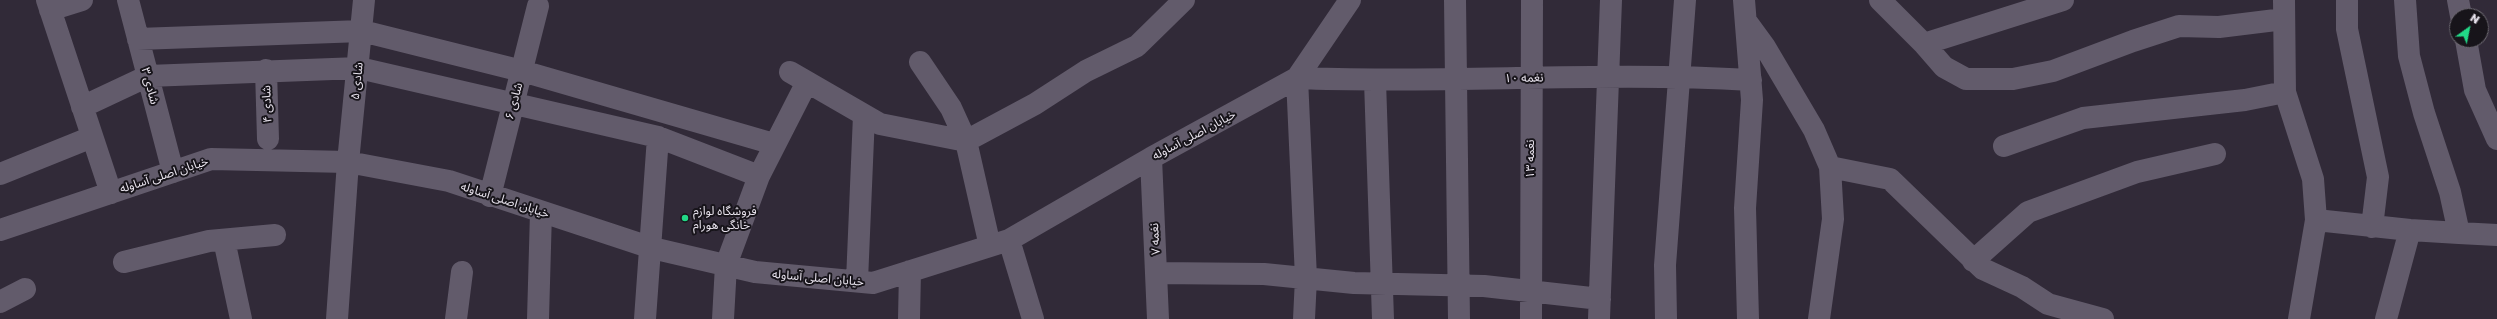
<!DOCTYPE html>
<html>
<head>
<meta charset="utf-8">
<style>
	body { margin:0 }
	#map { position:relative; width:2497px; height:319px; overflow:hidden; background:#312a38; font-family:"Golos Text",sans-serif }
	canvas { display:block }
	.north { position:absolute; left:2449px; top:8px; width:40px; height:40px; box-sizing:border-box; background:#17141a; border:1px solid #6b676f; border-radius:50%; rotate:33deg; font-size:11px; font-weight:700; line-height:16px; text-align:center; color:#e9e4ee }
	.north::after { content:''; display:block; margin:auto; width:14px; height:18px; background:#22d887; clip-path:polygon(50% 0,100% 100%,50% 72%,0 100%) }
</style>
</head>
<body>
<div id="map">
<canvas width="2497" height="319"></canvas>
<div class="north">N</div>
</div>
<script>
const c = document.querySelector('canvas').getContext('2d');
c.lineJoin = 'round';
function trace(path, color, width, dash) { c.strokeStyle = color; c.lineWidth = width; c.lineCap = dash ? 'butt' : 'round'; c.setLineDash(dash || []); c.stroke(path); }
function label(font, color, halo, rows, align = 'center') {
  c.font = font + ' "Golos Text","Noto Sans Arabic",sans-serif'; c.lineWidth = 4; c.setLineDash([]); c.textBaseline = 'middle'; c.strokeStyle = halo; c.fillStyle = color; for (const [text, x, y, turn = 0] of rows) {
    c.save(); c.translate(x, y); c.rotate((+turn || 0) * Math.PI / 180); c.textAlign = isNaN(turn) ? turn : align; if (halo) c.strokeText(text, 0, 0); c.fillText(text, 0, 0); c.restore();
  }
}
const minor = new Path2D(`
	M47 0 111 193
	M128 0 173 172
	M1455 0 1459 319
	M1744 0 1752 100 1745 208 1748 319
	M1880 0 1924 44 2063 0
	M2347 0V29L2378 177 2372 227
	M2458 0 2461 16
	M50 10 82 0
	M1746 21 1765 47 1814 130 1830 167 1833 219 1819 319
	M138 39 362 31 522 71 774 144
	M2466 40 2475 90 2497 139
	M1924 44 1944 67 1966 79H2013L2053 71 2133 41 2179 26 2219 27 2284 19
	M266 70 268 139
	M790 72 880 124 966 141 951 108 920 62
	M1375 81 1383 319
	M2285 92 2313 179 2316 220 2299 319
	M82 107 148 76 359 68 658 137 759 176
	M2004 146 2083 118 2245 100 2285 92 2284 0
	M1151 158 1158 319
	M1830 167 1890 179 1983 269 2022 287 2048 304 2103 319
	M0 174 92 137
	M490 196 538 6
	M2316 220 2410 230 2459 233 2450 192 2424 113 2409 56 2405 0
	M0 230 211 159 348 162 449 181 652 248 755 272 873 283 1009 240 1033 319
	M2459 233 2497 235
	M224 240 241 319
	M1009 240 1151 158 1297 78 1350 0
	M990 246 966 141 1035 104 1086 71 1137 46 1184 0
	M1973 261 2028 212 2137 172 2215 154
	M124 262 209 241 275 235
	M1156 273 1264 274 1354 283 1484 286 1600 299
	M857 281 864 115
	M0 302 25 289
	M337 319 348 162 364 0
	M456 319 462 272
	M538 319 541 212
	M645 319 658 137
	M723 319 726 265 759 176 807 82
	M909 319 910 271
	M1304 319 1306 278 1297 78C1448 84 1600 71 1751 80
	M1531 319 1532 0
	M1599 319 1611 0
	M1666 319 1665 265 1685 0
	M2386 319 2410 230`);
const markers = [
	[685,218,4,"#22d887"]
];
const streetNames = [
	["نغمه ۱۰",1524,78,-1],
	["شادی ۵",357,81,-84],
	["شادی ۳",150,86,75],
	["شادی ۶",514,101,-75],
	["شادی ۴",267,104,-92],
	["خیابان اصلی آساوله",1194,135,-28],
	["نغمه ۱۳",1530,159,-90],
	["خیابان اصلی آساوله",164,175,-18],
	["خیابان اصلی آساوله",505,200,18],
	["نغمه ۷",1155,239,-93],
	["خیابان اصلی آساوله",818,278,5]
];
const poiNames = [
	["فروشگاه لوازم",693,211],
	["خانگی هورام",693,225]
];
trace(minor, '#625b6b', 22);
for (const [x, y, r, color] of markers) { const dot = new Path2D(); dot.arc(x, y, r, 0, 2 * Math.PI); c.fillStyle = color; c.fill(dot); trace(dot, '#17141a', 1.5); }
label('12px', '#e9e4ee', '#17141a', streetNames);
label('12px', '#e9e4ee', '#17141a', poiNames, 'left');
</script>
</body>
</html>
